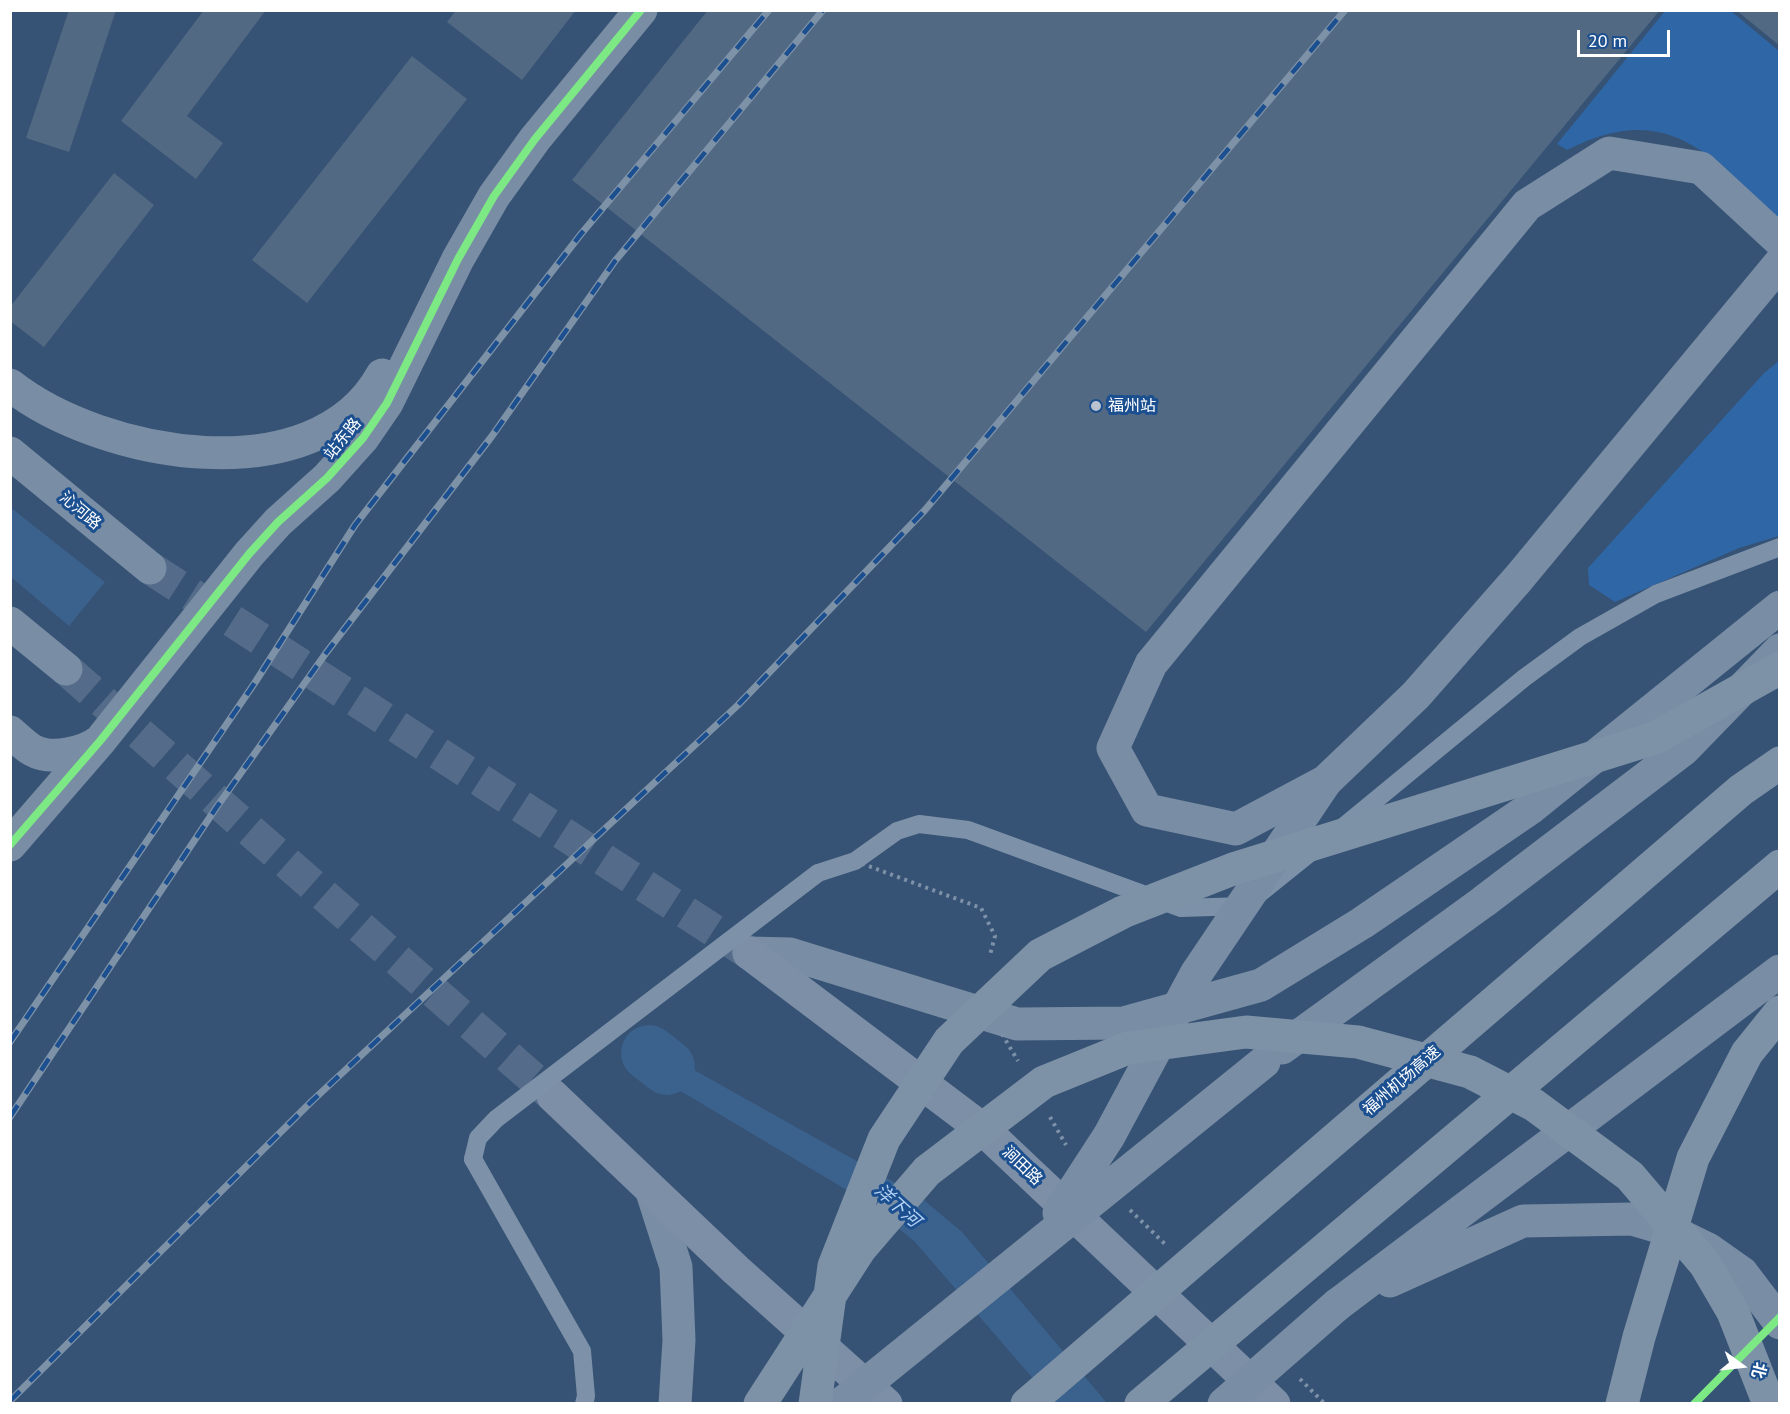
<!DOCTYPE html>
<html>
<head>
<meta charset="utf-8">
<style>
	body { margin:0 }
	#map { position:relative; width:1790px; height:1414px; overflow:hidden; background:#365274; font-family:"PT Sans","Noto Sans SC",sans-serif }
	canvas { display:block }
	.frame { position:absolute; inset:0; border:12px solid #fff; pointer-events:none }
	.north { position:absolute; left:1712px; top:1336px; width:60px; height:60px; -webkit-text-stroke:4px #1b4f8f; paint-order:stroke; rotate:105deg; font-size:16px; font-weight:700; line-height:24px; text-align:center; color:#fff }
	.north::after { content:''; display:block; margin:auto; width:21px; height:27px; background:#fff; clip-path:polygon(50% 0,100% 100%,50% 72%,0 100%) }
	.scale { position:absolute; left:1577px; top:30px; width:93px; height:27px; box-sizing:border-box; border:3px solid #fff; border-top:0; padding-left:8px; font-size:18px; line-height:21px; white-space:nowrap; color:#fff; -webkit-text-stroke:4px #1b4f8f; paint-order:stroke }
</style>
</head>
<body>
<div id="map">
<canvas width="1790" height="1414"></canvas>
<div class="frame"></div>
<div class="north">北</div>
<div class="scale">20 m</div>
</div>
<script>
const c = document.querySelector('canvas').getContext('2d');
c.lineJoin = 'round';
function fillPath(path, color) { c.fillStyle = color; c.fill(path, 'evenodd'); }
function trace(path, color, width, dash) { c.strokeStyle = color; c.lineWidth = width; c.lineCap = dash ? 'butt' : 'round'; c.setLineDash(dash || []); c.stroke(path); }
function label(font, color, halo, rows, align = 'center') {
  c.font = font + ' "PT Sans","Noto Sans SC",sans-serif'; c.lineWidth = 6; c.setLineDash([]); c.textBaseline = 'middle'; c.strokeStyle = halo; c.fillStyle = color; for (const [text, x, y, turn = 0] of rows) {
    c.save(); c.translate(x, y); c.rotate((+turn || 0) * Math.PI / 180); c.textAlign = isNaN(turn) ? turn : align; if (halo) c.strokeText(text, 0, 0); c.fillText(text, 0, 0); c.restore();
  }
}
const green = new Path2D(`
	M1665 11H1731L1779 51V220C1711 156 1668 98 1567 150L1557 144Z
	M1779 361V536L1739 548 1615 602 1589 585 1588 568 1764 373Z`);
const water = new Path2D(`
	M10 507 105 582 69 626 11 577Z
	M673 1062H680L919 1196 962 1232 1107 1403H1054L915 1242 865 1201 667 1083V1067Z`);
const river = new Path2D(`
	M649 1053 667 1067`);
const building = new Path2D(`
	M69 10H116L69 152 26 138Z
	M204 10H266L187 116 223 143 196 179 121 121Z
	M456 10H576L522 80 447 22Z
	M708 10H1660L1146 632 572 180Z
	M1736 10H1780V46Z
	M412 56 467 99 307 303 252 260Z
	M114 173 154 205 44 347 10 321V307Z`);
const secondaryTunnel = new Path2D(`
	M150 568 749 953
	M66 669 553 1096`);
const lane = new Path2D(`
	M1343 827 1524 678 1580 637 1656 594 1780 547
	M818 873 855 861 897 831 919 824 968 830 1181 908 1244 906 1310 853
	M473 1159 582 1351 586 1396 584 1404`);
const secondary = new Path2D(`
	M1780 241 1701 168 1609 153 1527 205 1151 664 1113 748 1147 810 1236 829 1326 781 1416 695 1518 579 1780 263
	M10 385C101 457 315 496 382 375
	M10 453 150 568
	M10 623 66 669
	M10 732C17 738 25 746 32 750 51 761 84 753 100 741
	M10 845 100 741 249 554 278 522 327 478 363 438 387 403 458 259 494 196 535 139 641 10
	M749 953 790 954 1017 1024 1124 1023 1261 985 1362 923 1532 807 1780 607
	M1282 1048 1483 902 1684 749 1780 650
	M652 1192 676 1267 679 1340 675 1404
	M1390 1281 1523 1221 1632 1219 1669 1230 1708 1249 1742 1273 1780 1323
	M1337 1305 1780 971`);
const primary = new Path2D(`
	M749 953 985 1131 1274 1404
	M553 1096 736 1270 886 1404`);
const rail = new Path2D(`
	M10 1042 256 681 355 525 581 234 769 10
	M10 1117 216 808 326 653 492 436 615 261 823 10
	M10 1401 312 1101 738 705 925 510 1345 10`);
const pathBridge = new Path2D(`
	M855 861 981 908 995 936 990 955
	M1002 1034 1018 1061
	M1050 1117 1066 1145
	M1130 1210 1165 1244
	M1300 1379 1325 1404`);
const laneBridge = new Path2D(`
	M473 1159 478 1138 496 1119 818 873`);
const secondaryBridge = new Path2D(`
	M1059 1213 1109 1136 1196 974 1326 781
	M841 1404 1264 1062
	M1224 1404 1337 1305`);
const highwayBridge = new Path2D(`
	M760 1404 860 1249 927 1171 1044 1082 1128 1048 1246 1032 1358 1042 1470 1072 1534 1105 1630 1176 1705 1264 1733 1312 1769 1404
	M815 1404 834 1266 884 1139 949 1041 1040 955 1123 912 1233 869 1655 738 1780 668
	M1027 1404 1741 790 1780 763
	M1141 1404 1780 866
	M1622 1404 1639 1337 1693 1158 1747 1053 1780 1012`);
const cycleway = new Path2D(`
	M10 845 100 741 249 554 278 522 327 478 363 438 387 403 458 259 494 196 535 139 641 10
	M1694 1404 1780 1317`);
const markers = [
	[1096,406,6,"#b9c2ce"]
];
const poiNames = [
	["福州站",1108,406]
];
const streetNames = [
	["站东路",343,439,-51],
	["沁河路",80,511,40],
	["福州机场高速",1402,1081,-41],
	["涧田路",1022,1166,44]
];
const waterNames = [
	["洋下河",897,1206,42]
];
fillPath(green, '#2f66a5');
fillPath(water, '#3b618d');
trace(river, '#3b618d', 56);
fillPath(building, '#526984');
trace(secondaryTunnel, '#546c89', 33, [33, 16]);
trace(lane, '#7d92a8', 18);
trace(secondary, '#798da4', 33);
trace(primary, '#7d8ea7', 33);
trace(rail, '#7e92a7', 7);
trace(rail, '#1b4f8f', 4.5, [14]);
trace(pathBridge, '#7d92a8', 4, [3, 4.5]);
trace(laneBridge, '#7d92a8', 18);
trace(secondaryBridge, '#798da4', 33);
trace(highwayBridge, '#7e92a7', 33);
trace(cycleway, '#7ce984', 8);
for (const [x, y, r, color] of markers) { const dot = new Path2D(); dot.arc(x, y, r, 0, 2 * Math.PI); c.fillStyle = color; c.fill(dot); trace(dot, '#1b4f8f', 2); }
label('16px', '#fff', '#1b4f8f', poiNames, 'left');
label('16px', '#fff', '#1b4f8f', streetNames);
label('italic 18px', '#b5d3f5', '#1b4f8f', waterNames);
</script>
</body>
</html>
